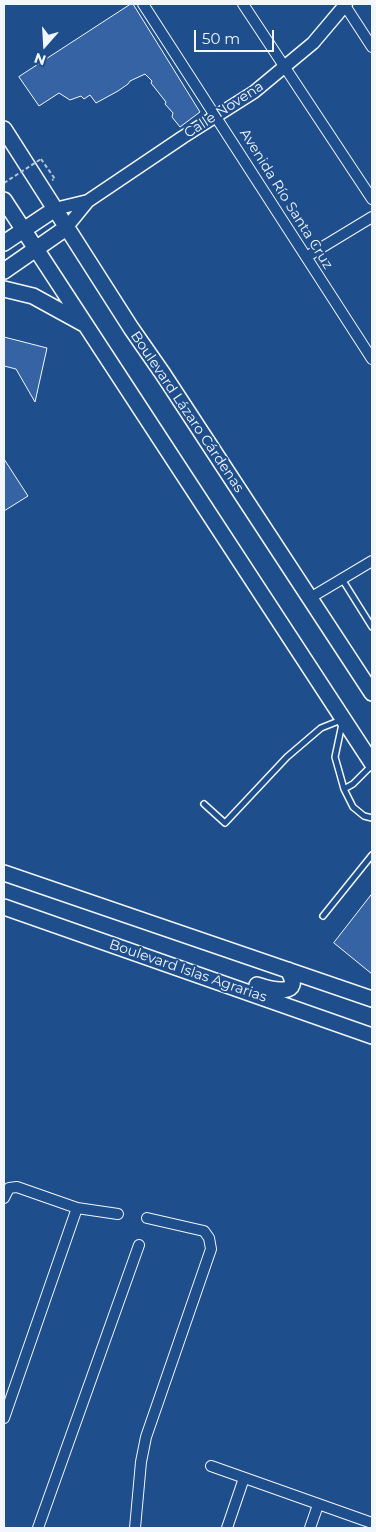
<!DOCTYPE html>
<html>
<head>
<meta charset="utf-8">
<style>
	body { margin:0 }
	#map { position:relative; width:376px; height:1532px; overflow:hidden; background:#1f4e8c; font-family:Montserrat,sans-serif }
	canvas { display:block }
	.frame { position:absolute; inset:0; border:5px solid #f2f6ff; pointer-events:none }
	.north { position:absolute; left:20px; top:20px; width:50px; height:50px; -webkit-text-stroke:4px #1f4e8c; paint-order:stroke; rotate:199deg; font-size:14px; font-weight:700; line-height:20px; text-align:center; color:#f2f6ff }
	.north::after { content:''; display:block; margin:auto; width:18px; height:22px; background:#f2f6ff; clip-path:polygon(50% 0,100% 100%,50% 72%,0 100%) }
	.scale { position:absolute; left:194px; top:30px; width:80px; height:22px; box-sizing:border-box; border:2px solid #f2f6ff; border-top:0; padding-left:6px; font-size:15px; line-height:18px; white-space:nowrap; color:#f2f6ff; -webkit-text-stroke:4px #1f4e8c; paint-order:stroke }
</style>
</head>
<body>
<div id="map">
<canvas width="376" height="1532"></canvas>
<div class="frame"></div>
<div class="north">N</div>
<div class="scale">50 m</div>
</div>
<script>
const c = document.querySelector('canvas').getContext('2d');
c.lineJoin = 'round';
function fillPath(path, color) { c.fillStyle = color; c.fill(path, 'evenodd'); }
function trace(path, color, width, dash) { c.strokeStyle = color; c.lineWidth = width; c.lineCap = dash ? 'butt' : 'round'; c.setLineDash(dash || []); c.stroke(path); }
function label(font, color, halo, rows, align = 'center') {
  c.font = font + ' Montserrat,sans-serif'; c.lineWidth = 4; c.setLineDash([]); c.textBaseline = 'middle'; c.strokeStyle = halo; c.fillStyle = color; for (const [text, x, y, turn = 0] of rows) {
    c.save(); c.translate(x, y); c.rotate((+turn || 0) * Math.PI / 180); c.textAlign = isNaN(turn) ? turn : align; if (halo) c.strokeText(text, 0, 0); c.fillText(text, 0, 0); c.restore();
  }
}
const building = new Path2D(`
	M131 4H133L200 112 180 127 172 117 173 113 165 104 166 102 151 83 152 81 145 74 130 81 128 84 118 91 96 103 90 95 84 99 81 96 70 100 59 93 39 106 19 77Z
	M4 337 47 348 35 402 16 369 4 366Z
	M4 459 28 496 4 511Z
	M372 894V974L334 943Z`);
const path = new Path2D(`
	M41 159 55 179 52 180`);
const service = new Path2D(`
	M342 579 372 627
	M342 724 335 757 344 789 353 807 364 816 372 818
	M344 789 353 784 372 765
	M204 804 225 823 287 757 321 728 341 720
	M323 916 372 855`);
const minor = new Path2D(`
	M143 4 372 359
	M243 4 372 199
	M344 4 372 47
	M306 257 372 217
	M310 598 372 561
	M4 1198 9 1188 17 1187 77 1208 118 1214
	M4 1418 77 1208
	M211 1466 372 1523
	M38 1528 139 1245
	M135 1528 141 1462 146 1437 211 1249 209 1238 204 1231 147 1218
	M227 1528 244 1478
	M310 1528 318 1505`);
const tertiary = new Path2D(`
	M55 209 88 201
	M66 228 88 201 183 137 254 92 313 43 346 4`);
const primary = new Path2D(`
	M4 129 131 328 163 374 372 693
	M4 200 372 763
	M4 243 55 209
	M4 271 66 228
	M4 289 33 296 84 324
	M4 873 372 999
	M4 907 372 1036
	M257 985C272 990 304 998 288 970`);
const pathBridge = new Path2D(`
	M4 183 41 159`);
const streetNames = [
	["Calle Novena",224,110,-33],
	["Avenida Río Santa Cruz",286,199,58],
	["Boulevard Lázaro Cárdenas",187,412,56],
	["Boulevard Islas Agrarias",188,971,19]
];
fillPath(building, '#3563a3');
trace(building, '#f2f6ff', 1);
trace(service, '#f2f6ff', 8);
trace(minor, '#f2f6ff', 12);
trace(tertiary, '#f2f6ff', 15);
trace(primary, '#f2f6ff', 18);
trace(path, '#b3c4dc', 2, [4, 2.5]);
trace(service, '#1f4e8c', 5);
trace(minor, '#1f4e8c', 10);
trace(tertiary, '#1f4e8c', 12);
trace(primary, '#1f4e8c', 15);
trace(pathBridge, '#b3c4dc', 2, [4, 2.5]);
label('14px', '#f2f6ff', '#1f4e8c', streetNames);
</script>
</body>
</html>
